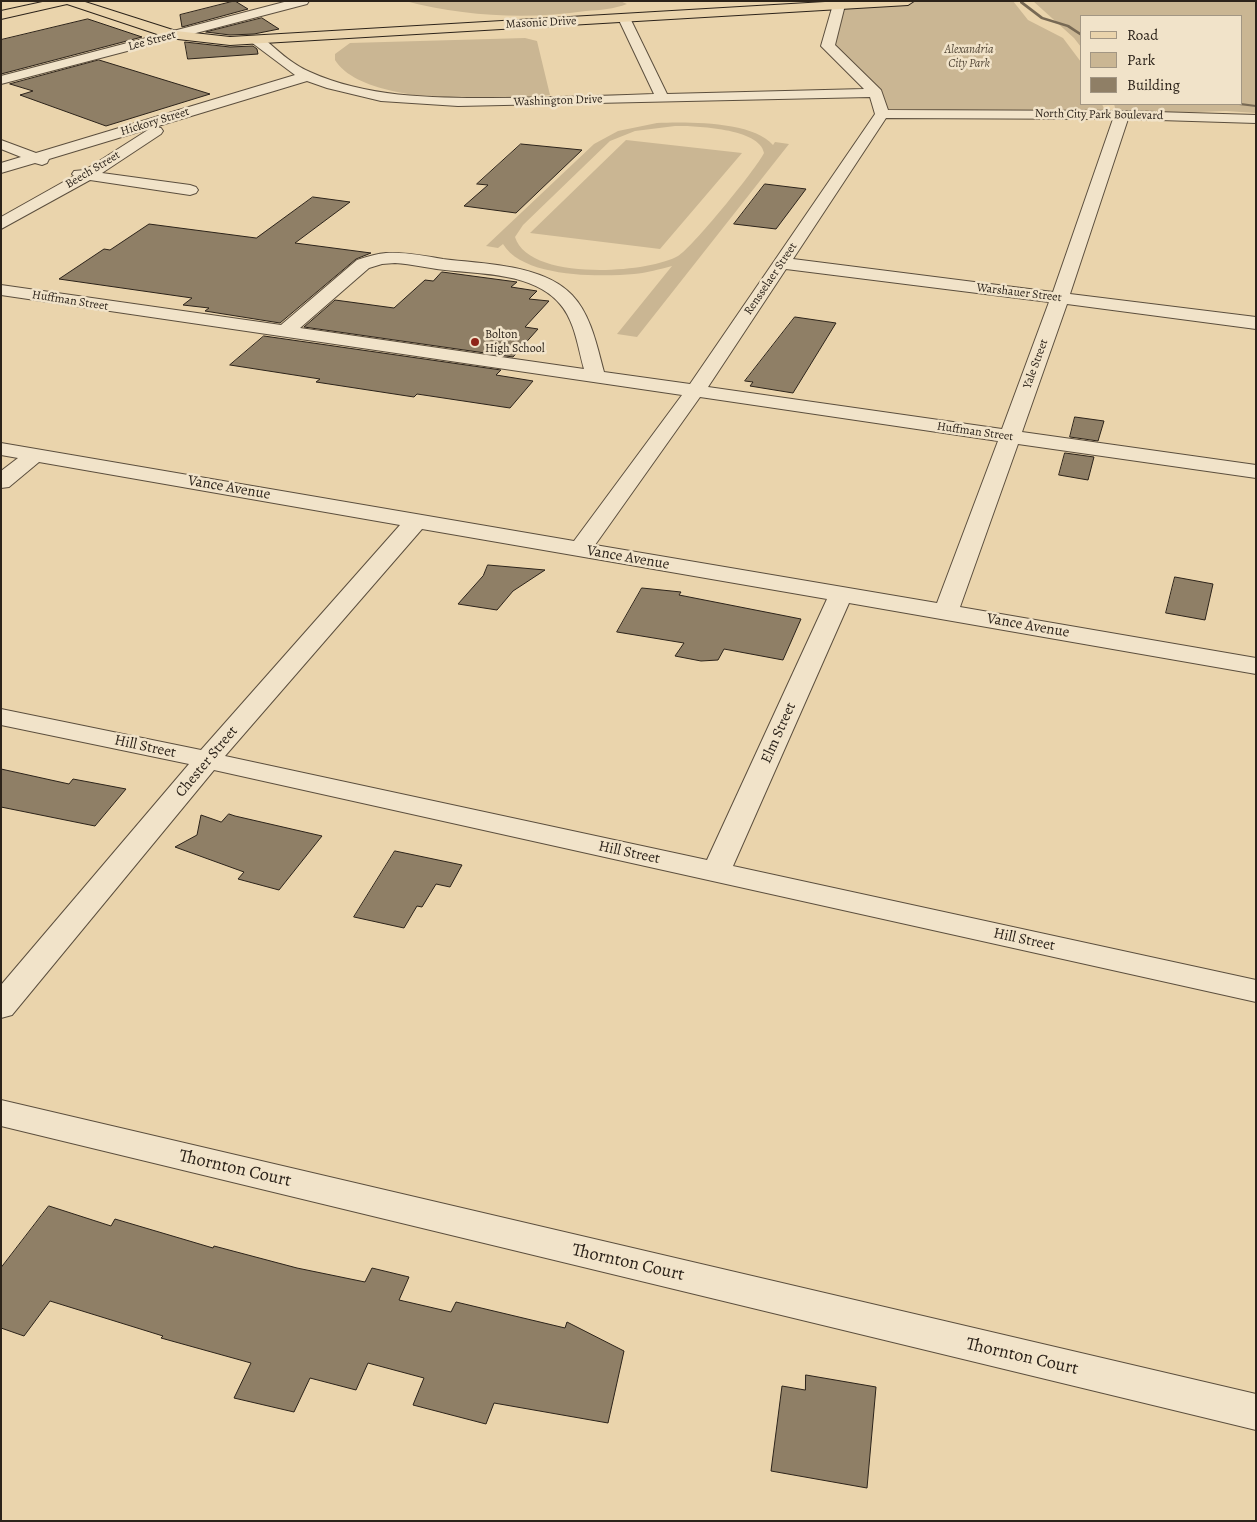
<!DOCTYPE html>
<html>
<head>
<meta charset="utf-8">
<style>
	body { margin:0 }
	#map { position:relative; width:1257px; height:1522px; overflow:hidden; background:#ead4ac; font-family:Alegreya,serif }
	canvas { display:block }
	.frame { position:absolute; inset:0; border:2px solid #2c231a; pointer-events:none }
	.legend { position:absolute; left:1080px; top:15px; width:162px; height:90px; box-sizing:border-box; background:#f1e3c9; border:1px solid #a29683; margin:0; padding:6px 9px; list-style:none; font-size:15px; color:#2c231a }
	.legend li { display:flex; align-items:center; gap:10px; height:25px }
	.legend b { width:25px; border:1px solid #a29683 }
</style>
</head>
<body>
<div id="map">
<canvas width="1257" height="1522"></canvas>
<div class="frame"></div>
<ul class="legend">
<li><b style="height:6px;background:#ead4ac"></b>Road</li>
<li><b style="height:14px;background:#cab693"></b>Park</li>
<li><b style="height:14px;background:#8f7f66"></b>Building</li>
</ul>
</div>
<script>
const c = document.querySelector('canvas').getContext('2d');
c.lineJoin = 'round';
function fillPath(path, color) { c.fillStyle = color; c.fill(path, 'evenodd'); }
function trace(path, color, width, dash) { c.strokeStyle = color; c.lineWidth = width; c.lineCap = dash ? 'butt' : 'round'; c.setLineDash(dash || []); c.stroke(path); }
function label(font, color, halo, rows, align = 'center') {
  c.font = font + ' Alegreya,serif'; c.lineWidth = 5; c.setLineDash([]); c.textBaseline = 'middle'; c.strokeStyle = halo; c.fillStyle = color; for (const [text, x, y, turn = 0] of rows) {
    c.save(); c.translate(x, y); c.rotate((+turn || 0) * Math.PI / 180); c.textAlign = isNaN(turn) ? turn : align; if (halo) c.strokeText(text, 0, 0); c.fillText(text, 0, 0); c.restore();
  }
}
const green = new Path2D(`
	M405 1H620L627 4C614 9 600 10 586 11 525 20 464 16 405 1Z
	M909 1H1013L1028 20 1063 38 1081 62V104H1102L1105 111 890 112 873 83 834 46 840 5Z
	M1033 1H1256V113L1226 111 1117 115 1114 104H1241V16H1081V47L1074 38Z
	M525 38 537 41 550 95C503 102 363 106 335 60V54L350 43Z
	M657 123C687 122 752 121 773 145L775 142 789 144 637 337 617 334 672 266C660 269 647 273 634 274 600 277 523 278 503 244L498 248 486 246 594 144 618 131ZM675 126C695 126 760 128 764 153 757 168 691 249 678 256 646 274 528 281 515 237L523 225 610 141 635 131Z
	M626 140 742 153 660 249 530 233Z`);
const stream = new Path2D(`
	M1020 1H1022L1043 17 1069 25 1081 33V36L1067 27 1041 19 1020 3Z
	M1241 103 1256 105V107L1239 105Z`);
const building = new Path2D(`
	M235 1 248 9 182 27 180 15Z
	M262 18 279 29 254 34 230 35 206 32Z
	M88 19 142 37 1 74V40Z
	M185 42 230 47 253 46 257 49 258 54 188 59Z
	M99 60 210 94 106 126 20 95 33 91 10 84Z
	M521 144 582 150 516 213 464 206 488 185 477 184Z
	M765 184 806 189 776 229 734 224Z
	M313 197 350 202 295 243 371 253 356 259 280 323 205 311 209 308 183 305 192 298 59 279 104 249 110 250 149 224 256 238Z
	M442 272 517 282 511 287 537 291 529 299 549 301 525 327 538 329 513 357 304 327 335 300 394 308 425 280 433 281Z
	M795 317 836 323 793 393 750 386 753 382 745 381Z
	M264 336 501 370 496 375 533 381 510 408 417 394 414 397 316 382 320 379 230 365Z
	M1075 417 1104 421 1098 441 1070 437Z
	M1065 453 1094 457 1088 480 1059 475Z
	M488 565 545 570 513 591 497 610 458 604 483 576Z
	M1175 577 1213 584 1205 620 1166 613Z
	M642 588 681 592 679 595 801 619 783 660 724 649 718 660 701 661 675 656 684 643 617 632Z
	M1 769 69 784 73 779 126 789 95 826 1 807Z
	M229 814 235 816 322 836 279 890 238 879 244 872 175 847 197 835 201 815 221 822Z
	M395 851 462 865 450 887 436 884 422 907 417 906 404 928 354 917Z
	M49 1206 111 1226 115 1219 213 1248 214 1246 297 1268 365 1282 372 1268 409 1277 399 1300 451 1312 456 1302 565 1328 567 1322 624 1351 608 1423 494 1403 486 1424 413 1405 424 1378 368 1363 356 1390 310 1378 294 1412 234 1398 251 1363 161 1338 163 1336 50 1301 24 1336 1 1328V1268Z
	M806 1375 876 1387 867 1488 771 1471 782 1386 805 1390Z`);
const minor = new Path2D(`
	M288 1H309L307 4 1 84V76Z
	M834 1H846L835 45 881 90 888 110 1122 111 1256 115V123L1128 119 1070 294 1256 317V329L1067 304 1022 432 1256 465V478L1018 444 960 607 1256 658V674L849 603 733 866 1256 980V1002L214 770 12 1015 1 1018V985L189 764 1 725V709L201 750 400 525 39 462 9 487 1 488V471L18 458 1 455V443L574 541 682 395 1 295V285L281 325 357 260C366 257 376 254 386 253 406 252 424 256 443 259 482 264 543 264 572 295 591 315 597 346 604 372L690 384 875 114 870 97 458 106 381 101 327 88 307 81 49 159 47 163 42 165 35 163 1 173V163L21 157 1 149V140L36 153 295 75 251 42 250 39 251 36H261C276 49 291 64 310 72 365 97 430 98 490 98 544 98 599 96 654 94L618 18 624 14 630 18 667 94 864 89 821 46ZM886 118 1113 119 1053 292 793 259ZM395 263C412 264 428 268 445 270 482 274 534 273 560 304 575 321 578 348 584 369L300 328 369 268 382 264ZM786 269 1049 302 1002 429 708 387ZM700 397 998 441 937 603 595 545ZM422 529 827 599 707 860 225 756Z
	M156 127 161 128 163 131 161 134 102 173 190 185 196 187 198 190 196 193 190 195 90 180 1 229V217L74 176 72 174 74 171 85 170 151 128Z
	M1 1100 1256 1394V1430L1 1126Z`);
const major = new Path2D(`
	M47 1H82L176 31 230 37 842 1H914L908 5 230 45 169 38 67 4 1 19V11Z`);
const markers = [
	[475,342,5,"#8f2418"]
];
const farStreetnames = [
	["Masonic Drive",541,23,-3],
	["Lee Street",152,41,-15],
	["Washington Drive",558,101,-2],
	["North City Park Boulevard",1099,115,1],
	["Hickory Street",155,122,-17],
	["Beech Street",93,170,-31],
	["Rensselaer Street",771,279,-56],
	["Warshauer Street",1019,293,7],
	["Huffman Street",70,301,9],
	["Yale Street",1036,364,-70],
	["Huffman Street",975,432,8]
];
const farParknames = [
	["Alexandria",969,50],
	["City Park",969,64]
];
const farPoinames = [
	["Bolton",485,335],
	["High School",485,349]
];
const streetNames = [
	["Vance Avenue",229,488,10],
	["Vance Avenue",628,558,10],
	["Vance Avenue",1028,626,10],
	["Elm Street",779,733,-66],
	["Hill Street",145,747,12],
	["Chester Street",207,762,-50],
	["Hill Street",629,853,12],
	["Hill Street",1024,940,12]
];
const nearStreetnames = [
	["Thornton Court",235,1169,13],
	["Thornton Court",628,1263,13],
	["Thornton Court",1022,1357,13]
];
fillPath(green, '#cab693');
fillPath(stream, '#776954');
fillPath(building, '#8f7f66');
trace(building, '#2c231a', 1);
trace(minor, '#5c4f3e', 2);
trace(major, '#2c231a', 2);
fillPath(minor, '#f1e3c9');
fillPath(major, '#ead4ac');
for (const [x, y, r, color] of markers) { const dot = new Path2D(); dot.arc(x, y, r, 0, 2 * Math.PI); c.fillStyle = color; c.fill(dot); trace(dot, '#f1e3c9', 2); }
label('12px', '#2c231a', '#f1e3c9', farStreetnames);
label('italic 12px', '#544838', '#f1e3c9', farParknames);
label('12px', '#2c231a', '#f1e3c9', farPoinames, 'left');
label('15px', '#2c231a', '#f1e3c9', streetNames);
label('18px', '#2c231a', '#f1e3c9', nearStreetnames);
</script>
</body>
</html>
